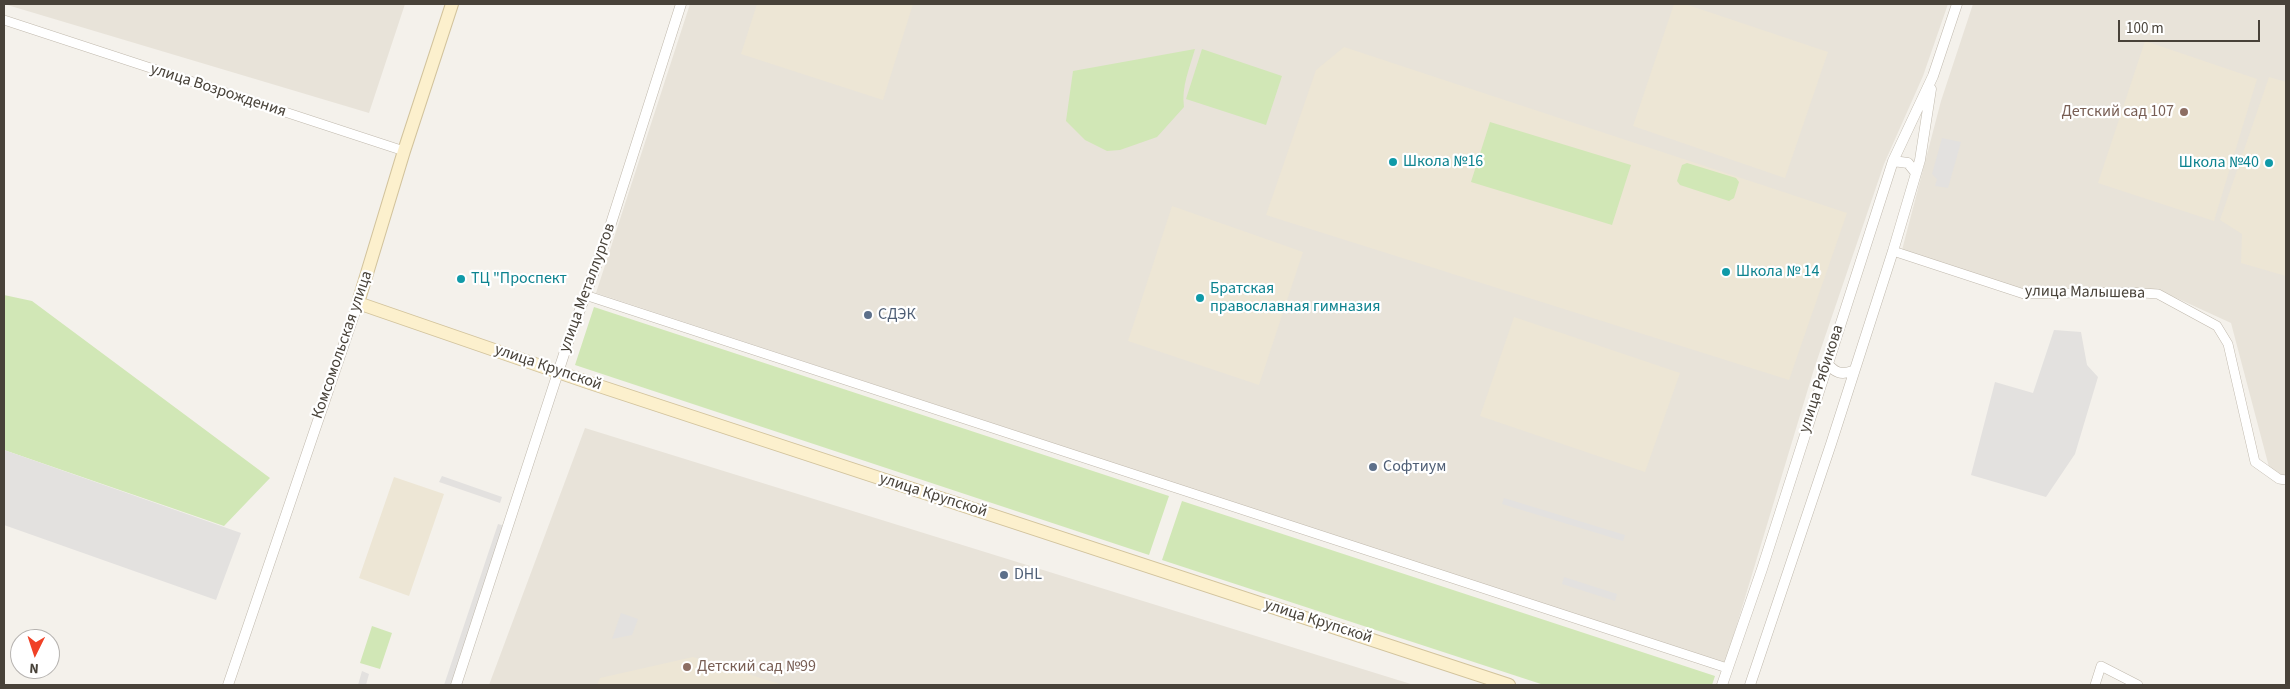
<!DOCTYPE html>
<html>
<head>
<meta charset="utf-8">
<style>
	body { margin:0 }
	#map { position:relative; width:2290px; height:689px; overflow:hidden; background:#f4f1eb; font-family:"Source Sans 3",sans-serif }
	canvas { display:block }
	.frame { position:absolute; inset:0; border:5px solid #484239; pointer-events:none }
	.north { position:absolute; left:10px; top:629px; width:50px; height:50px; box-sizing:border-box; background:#fff; border:1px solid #b6b3b0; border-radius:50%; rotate:184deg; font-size:14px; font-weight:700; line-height:20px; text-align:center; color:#484239 }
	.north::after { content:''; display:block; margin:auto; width:18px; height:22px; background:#f04126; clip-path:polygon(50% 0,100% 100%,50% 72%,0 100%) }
	.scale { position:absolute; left:2118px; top:20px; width:142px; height:22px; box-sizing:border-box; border:2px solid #484239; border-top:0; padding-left:6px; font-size:15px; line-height:18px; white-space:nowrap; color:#484239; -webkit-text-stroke:4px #fff; paint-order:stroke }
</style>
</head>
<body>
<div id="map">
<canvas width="2290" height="689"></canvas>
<div class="frame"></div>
<div class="north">N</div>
<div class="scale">100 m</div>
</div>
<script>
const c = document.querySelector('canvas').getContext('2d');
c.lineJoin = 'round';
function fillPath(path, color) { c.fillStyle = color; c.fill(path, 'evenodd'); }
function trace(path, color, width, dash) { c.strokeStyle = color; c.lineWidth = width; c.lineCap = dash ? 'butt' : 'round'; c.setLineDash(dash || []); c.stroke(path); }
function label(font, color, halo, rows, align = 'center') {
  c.font = font + ' "Source Sans 3",sans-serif'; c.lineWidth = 4.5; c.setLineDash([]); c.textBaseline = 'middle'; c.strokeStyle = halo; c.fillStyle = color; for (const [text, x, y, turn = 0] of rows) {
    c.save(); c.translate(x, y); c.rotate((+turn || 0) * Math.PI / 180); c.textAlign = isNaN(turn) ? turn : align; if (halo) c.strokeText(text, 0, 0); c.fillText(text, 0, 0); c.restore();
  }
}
const residential = new Path2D(`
	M4 4H405L369 113Z
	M690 4H1948L1923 76 1884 164 1814 369 1725 664 596 293Z
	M1973 4H2286V476L2281 475 2269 467 2231 323 2159 290H2025L1902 250 1941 101Z
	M585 428 1414 685H489Z`);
const education = new Path2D(`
	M757 4H913L883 100 741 54Z
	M1674 4H1685L1828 52 1785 178 1633 126Z
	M2145 41 2257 79 2214 221 2098 183Z
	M1344 47 1847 213 1789 380 1266 215 1316 70Z
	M2269 77 2286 82V276L2241 263 2242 234 2220 220Z
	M1172 206 1303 252 1259 385 1128 341Z
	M1514 317 1680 373 1645 472 1480 416Z
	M394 477 444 494 409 596 359 578Z
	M693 657 783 685H597L600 678Z`);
const green = new Path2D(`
	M1195 49C1190 67 1181 87 1184 107L1157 137 1120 150 1107 151 1085 140 1066 121 1073 71Z
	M1202 49 1282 76 1266 125 1186 99Z
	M1490 122 1631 165 1612 225 1471 182Z
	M1687 163 1736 178 1739 182 1734 198 1729 201 1680 185 1677 181 1682 165Z
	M4 295 32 301 270 478 224 526 4 450Z
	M594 307 1169 496 1149 555 575 365Z
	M1182 501 1715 676 1712 685H1544L1162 560Z
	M372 626 392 633 380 669 360 663Z`);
const parking = new Path2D(`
	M1942 138 1961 142 1948 188 1935 186 1937 179 1932 174Z
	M2054 330 2081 332 2087 365 2098 377 2075 454 2046 497 1971 475 1995 382 2033 393Z
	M4 450 241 533 216 600 4 525Z
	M442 476 502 497 500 503 439 482Z
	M1504 498 1625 535 1623 541 1502 504Z
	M498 524 505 526 452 685H444Z
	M1564 577 1617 594 1615 601 1562 584Z
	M621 613 638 619 632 635 612 639Z
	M362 671 369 674 366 685H358Z`);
const minor = new Path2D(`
	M4 20 404 151
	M1893 251 2024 294 2127 292 2158 294 2217 326 2228 344 2255 462 2279 479 2286 480
	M585 295 1727 668
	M2095 685 2101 666 2138 685`);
const tertiary = new Path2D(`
	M1893 161 1908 163 1916 173
	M1827 363C1835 373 1841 375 1853 371
	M228 685 358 303
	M456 685 566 348 607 236 681 4
	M1722 685 1762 569 1893 161 1933 76 1957 4
	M1750 685 1831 444 1893 251 1920 160 1931 89`);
const secondary = new Path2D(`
	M452 4 404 151 358 303 587 382 1509 685`);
const markers = [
	[2184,112,5,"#8d6e63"],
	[1393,162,5,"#0f9aa8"],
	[2269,163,5,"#0f9aa8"],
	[1726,272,5,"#0f9aa8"],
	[461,279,5,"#0f9aa8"],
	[1200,298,5,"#0f9aa8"],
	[868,315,5,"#5c6f8a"],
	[1373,467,5,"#5c6f8a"],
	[1004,575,5,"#5c6f8a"],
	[687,667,5,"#8d6e63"]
];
const streetNames = [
	["улица Возрождения",218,91,18],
	["улица Металлургов",588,288,-70],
	["улица Малышева",2085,293,1],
	["Комсомольская улица",343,345,-71],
	["улица Крупской",548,368,19],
	["улица Рябикова",1822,379,-72],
	["улица Крупской",933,496,18],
	["улица Крупской",1318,622,18]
];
const educationNames = [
	["Детский сад 107",2174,112],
	["Детский сад №99",697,667,"left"]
];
const cultureNames = [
	["Школа №16",1403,162],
	["Школа №40",2259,163,"right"],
	["Школа № 14",1736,272],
	["ТЦ \"Проспект",471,279],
	["Братская",1210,289],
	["православная гимназия",1210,307]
];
const serviceNames = [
	["СДЭК",878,315],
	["Софтиум",1383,467],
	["DHL",1014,575]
];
fillPath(residential, '#e8e3d9');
fillPath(education, '#ede6d5');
fillPath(green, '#d1e7b6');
fillPath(parking, '#e3e1df');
trace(minor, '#c0b9ad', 10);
trace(tertiary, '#c0b9ad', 11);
trace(secondary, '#d2c39c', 14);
trace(minor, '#fff', 9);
trace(tertiary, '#fff', 10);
trace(secondary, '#fcf0cd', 12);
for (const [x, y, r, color] of markers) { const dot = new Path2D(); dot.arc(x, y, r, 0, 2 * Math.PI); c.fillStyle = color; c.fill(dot); trace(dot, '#fff', 2); }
label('16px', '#484239', '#fff', streetNames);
label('16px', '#785e54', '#fff', educationNames, 'right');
label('16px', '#0d838f', '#fff', cultureNames, 'left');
label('16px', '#4e5e75', '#fff', serviceNames, 'left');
</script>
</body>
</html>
